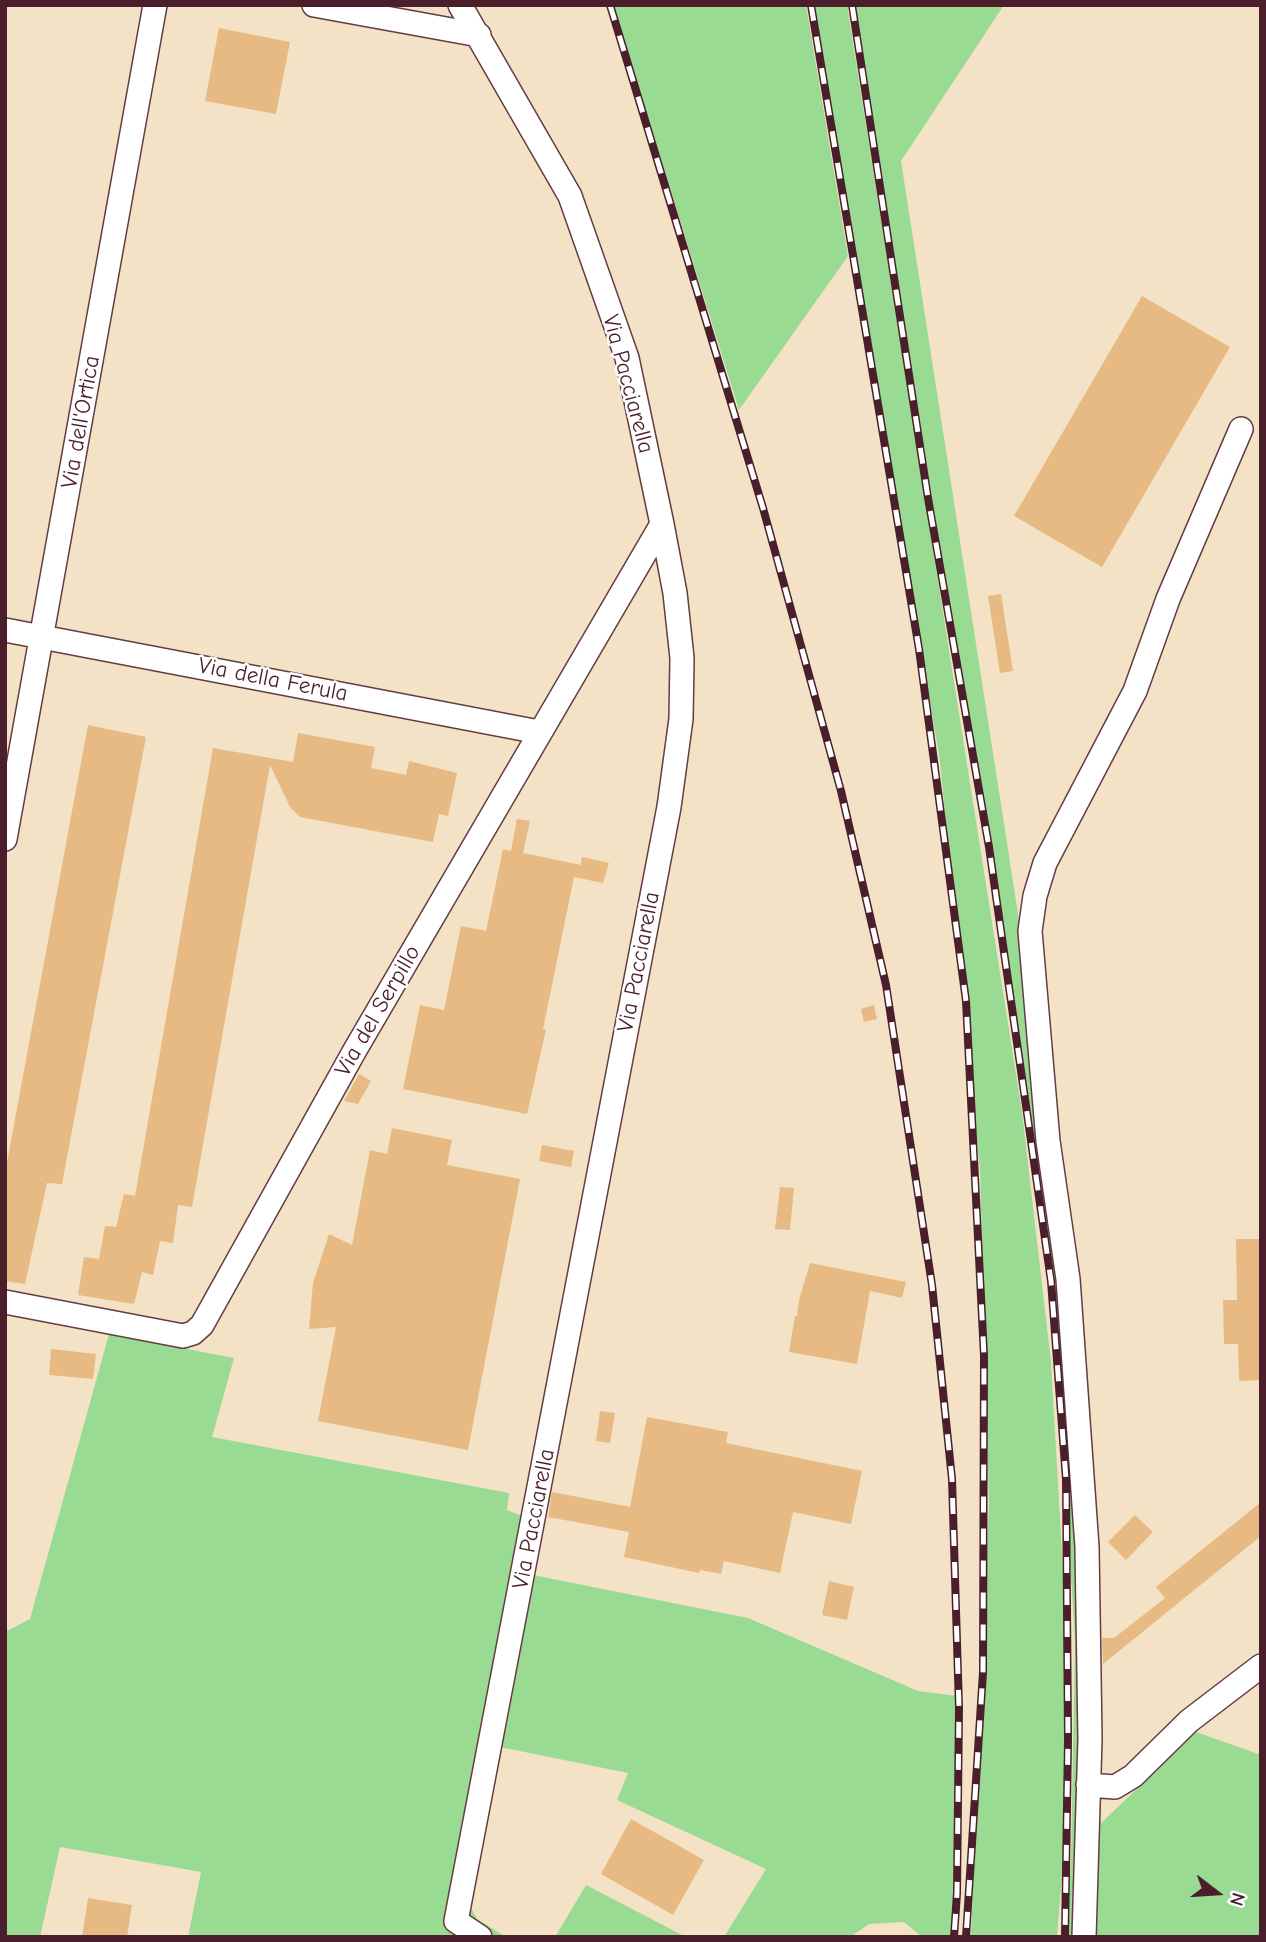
<!DOCTYPE html>
<html>
<head>
<meta charset="utf-8">
<style>
	body { margin:0 }
	#map { position:relative; width:1266px; height:1942px; overflow:hidden; background:#f4e2c7; font-family:"Comic Neue",sans-serif }
	canvas { display:block }
	.frame { position:absolute; inset:0; border:7px solid #4a1f2b; pointer-events:none }
	.north { position:absolute; left:1182px; top:1858px; width:70px; height:70px; -webkit-text-stroke:5px #fff; paint-order:stroke; rotate:107deg; font-size:19px; font-weight:700; line-height:28px; text-align:center; color:#4a1f2b }
	.north::after { content:''; display:block; margin:auto; width:24px; height:32px; background:#4a1f2b; clip-path:polygon(50% 0,100% 100%,50% 72%,0 100%) }
</style>
</head>
<body>
<div id="map">
<canvas width="1266" height="1942"></canvas>
<div class="frame"></div>
<div class="north">N</div>
</div>
<script>
const c = document.querySelector('canvas').getContext('2d');
c.lineJoin = 'round';
function fillPath(path, color) { c.fillStyle = color; c.fill(path, 'evenodd'); }
function trace(path, color, width, dash) { c.strokeStyle = color; c.lineWidth = width; c.lineCap = dash ? 'butt' : 'round'; c.setLineDash(dash || []); c.stroke(path); }
function label(font, color, halo, rows, align = 'center') {
  c.font = font + ' "Comic Neue",sans-serif'; c.lineWidth = 5; c.setLineDash([]); c.textBaseline = 'middle'; c.strokeStyle = halo; c.fillStyle = color; for (const [text, x, y, turn = 0] of rows) {
    c.save(); c.translate(x, y); c.rotate((+turn || 0) * Math.PI / 180); c.textAlign = isNaN(turn) ? turn : align; if (halo) c.strokeText(text, 0, 0); c.fillText(text, 0, 0); c.restore();
  }
}
const green = new Path2D(`
	M613 5H806L848 256 739 410Z
	M813 5H847L1022 1112 1051 1362 1067 1641 1063 1860 1057 1937H971L989 1505 980 1170 940 761Z
	M854 5H1004L901 161 1071 1255 1097 1827 1196 1732 1261 1755V1937H1064L1071 1860 1075 1641 1058 1361 1029 1111Z
	M109 1334 234 1358 212 1437 509 1493 507 1510 522 1516 513 1571 748 1618 918 1691 957 1696 954 1897 951 1937H922L904 1922 869 1924 850 1937H724L766 1869 617 1800 628 1773 500 1747 467 1900 477 1919 506 1937H188L201 1872 60 1847 40 1937H5V1632L30 1619Z
	M586 1885 686 1937H555Z`);
const building = new Path2D(`
	M219 28 290 42 276 114 205 101Z
	M1142 296 1230 347 1102 567 1014 516Z
	M1001 594 1013 671 1000 673 988 596Z
	M88 725 146 737 62 1184 47 1183 25 1284 5 1281V1173Z
	M298 733 375 747 371 768 406 775 409 761 457 773 448 816 439 814 433 842 300 817 290 807 270 765 192 1207 178 1205 173 1243 160 1241 153 1275 142 1272 134 1304 78 1295 84 1257 99 1259 105 1226 116 1227 124 1194 135 1196 213 748 293 762Z
	M517 819 530 821 523 853 581 865 582 857 609 863 603 883 574 877 543 1029 546 1030 527 1114 403 1089 420 1005 444 1010 461 926 486 931 503 849 511 851Z
	M874 1005 877 1019 864 1022 861 1009Z
	M359 1074 371 1081 358 1104 344 1101Z
	M392 1128 452 1140 447 1165 520 1179 468 1450 318 1421 336 1327 309 1329 313 1283 329 1234 352 1245 370 1150 387 1154Z
	M542 1145 574 1151 571 1167 539 1161Z
	M780 1187 794 1188 790 1230 775 1229Z
	M1236 1239H1261V1380L1239 1381 1238 1344H1224L1223 1300H1237Z
	M810 1263 906 1282 902 1298 870 1291 857 1364 789 1352 795 1316H797L799 1300Z
	M51 1349 96 1354 93 1379 49 1375Z
	M600 1411 615 1413 610 1443 596 1441Z
	M647 1417 728 1432 726 1443 862 1471 851 1524 793 1512 780 1573 724 1561 721 1574 700 1570 699 1573 624 1557 629 1532 548 1517 552 1492 630 1507Z
	M1261 1502V1536L1103 1664 1102 1638H1114L1165 1598 1156 1587Z
	M1135 1515 1153 1532 1126 1560 1108 1542Z
	M829 1581 854 1587 847 1620 822 1615Z
	M631 1819 704 1860 673 1915 601 1874Z
	M88 1898 132 1905 127 1937H82Z`);
const minor = new Path2D(`
	M314 5 479 35
	M460 5 570 196 627 358 662 524 675 593 682 658 681 719 669 807 456 1921 480 1937
	M5 630 539 732
	M5 839 155 5
	M5 1302 183 1336 193 1333 202 1325 355 1050 662 524
	M1088 1785 1115 1787 1133 1776 1189 1721 1261 1666
	M1084 1937 1090 1739 1087 1547 1068 1279 1048 1141 1030 931 1035 896 1045 863 1135 691 1168 599 1241 429`);
const rail = new Path2D(`
	M610 5 763 508 841 791 886 985 932 1285 952 1479 959 1708 957 1893 954 1937
	M811 5 919 649 966 1001 984 1356 983 1672 966 1937
	M852 5 928 498 989 847 1051 1281 1066 1479 1068 1740 1065 1937`);
const streetNames = [
	["Via Pacciarella",628,384,75],
	["Via dell'Ortica",81,422,-80],
	["Via della Ferula",273,680,11],
	["Via Pacciarella",639,962,-79],
	["Via del Serpillo",378,1011,-60],
	["Via Pacciarella",534,1519,-79]
];
fillPath(green, '#99db92');
fillPath(building, '#e6ba82');
trace(minor, '#643c42', 26);
trace(minor, '#fff', 23);
trace(rail, '#4a1f2b', 8);
trace(rail, '#fff', 5, [16]);
label('23px', '#4a1f2b', '#fff', streetNames);
</script>
</body>
</html>
